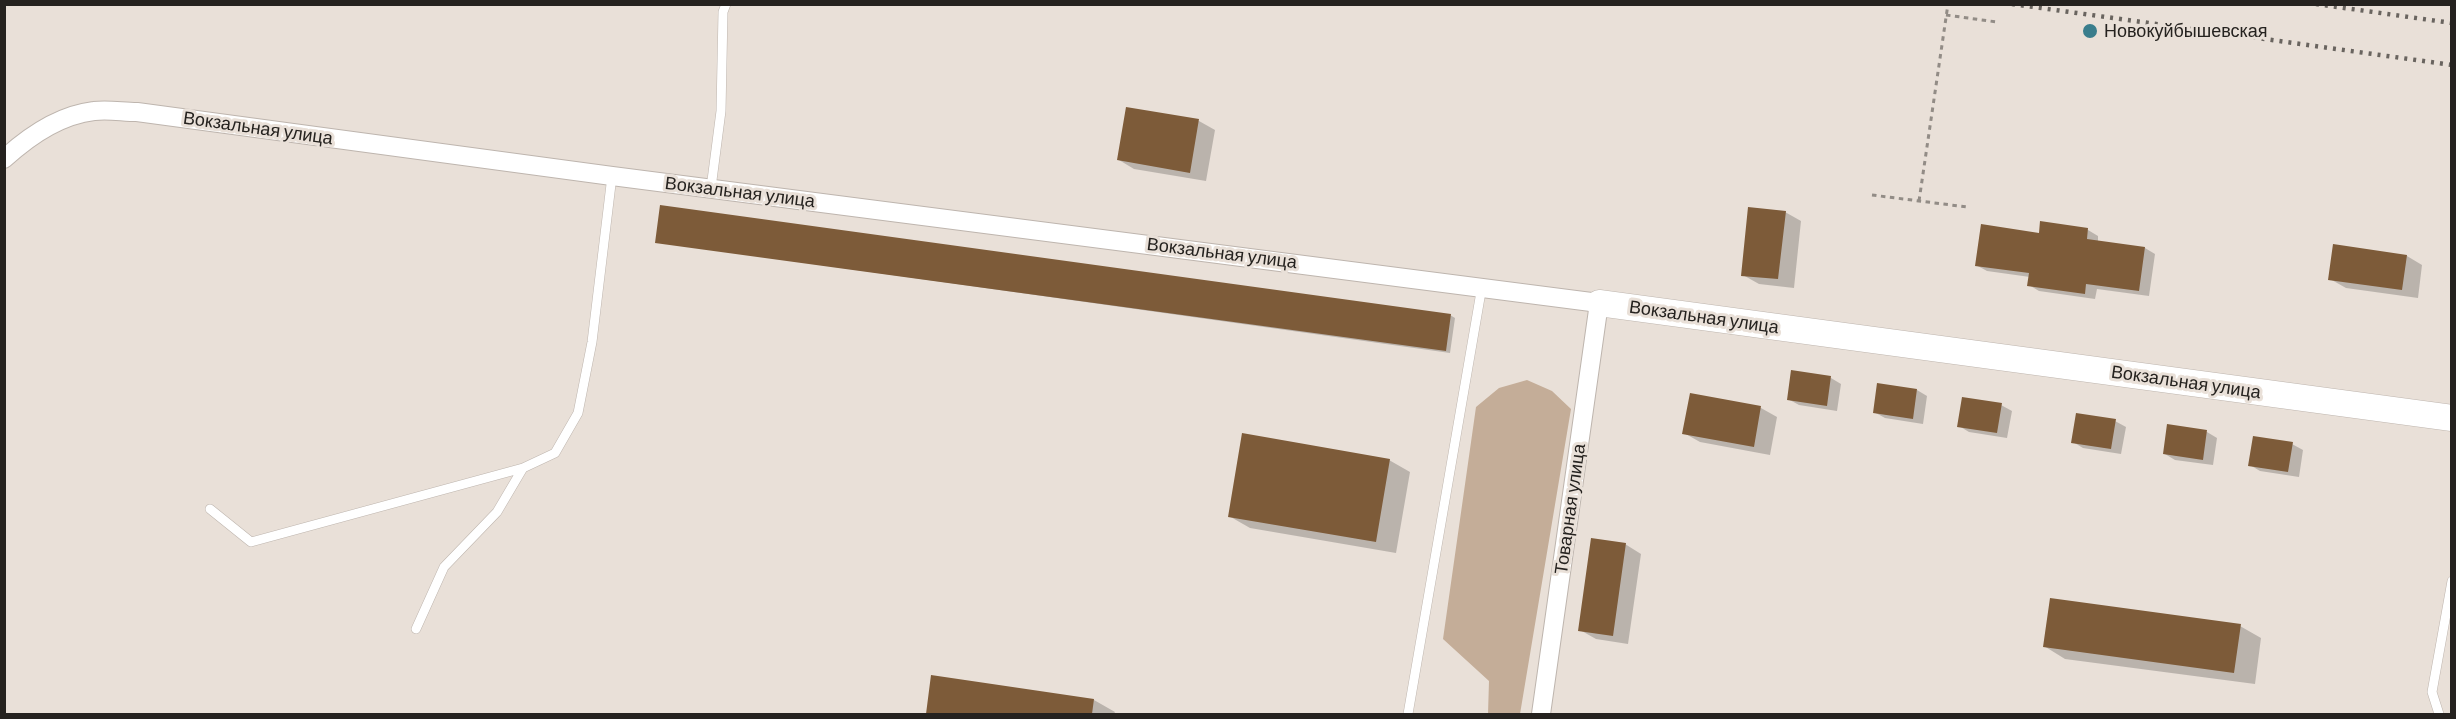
<!DOCTYPE html>
<html>
<head>
<meta charset="utf-8">
<style>
	body { margin:0 }
	#map { position:relative; width:2456px; height:719px; overflow:hidden; background:#e9e0d8; font-family:Barlow,sans-serif }
	canvas { display:block }
	.frame { position:absolute; inset:0; border:6px solid #25221f; pointer-events:none }
</style>
</head>
<body>
<div id="map">
<canvas width="2456" height="719"></canvas>
<div class="frame"></div>
</div>
<script>
const c = document.querySelector('canvas').getContext('2d');
c.lineJoin = 'round';
function fillPath(path, color) { c.fillStyle = color; c.fill(path, 'evenodd'); }
function trace(path, color, width, dash) { c.strokeStyle = color; c.lineWidth = width; c.lineCap = dash ? 'butt' : 'round'; c.setLineDash(dash || []); c.stroke(path); }
function label(font, color, halo, rows, align = 'center') {
  c.font = font + ' Barlow,sans-serif'; c.lineWidth = 6; c.setLineDash([]); c.textBaseline = 'middle'; c.strokeStyle = halo; c.fillStyle = color; for (const [text, x, y, turn = 0] of rows) {
    c.save(); c.translate(x, y); c.rotate((+turn || 0) * Math.PI / 180); c.textAlign = isNaN(turn) ? turn : align; if (halo) c.strokeText(text, 0, 0); c.fillText(text, 0, 0); c.restore();
  }
}
const green = new Path2D(`
	M1527 380 1552 391 1571 409 1520 714H1488L1489 681 1443 639 1476 407 1499 388Z`);
const shadow = new Path2D(`
	M1127 109 1199 121 1215 130 1206 181 1134 169 1119 160Z
	M1785 212 1801 221 1794 288 1759 284 1743 275Z
	M2042 223 2088 230 2098 236V242L2145 248 2155 254 2149 296 2097 289 2095 299 2039 291 2029 285 2030 277 1987 271 1976 265 2040 234Z
	M656 242 1450 315 1455 318 1450 353Z
	M2407 256 2422 265 2418 298 2346 288 2330 279Z
	M1831 378 1841 384 1837 411 1799 405 1788 399Z
	M1917 390 1927 396 1923 424 1885 418 1874 412Z
	M1691 395 1761 408 1777 417 1770 455 1700 442 1684 433Z
	M2001 405 2012 411 2007 438 1969 432 1959 426Z
	M2115 421 2126 427 2121 454 2083 448 2073 442Z
	M2169 426 2207 432 2217 438 2213 465 2175 460 2165 454Z
	M2292 444 2303 450 2299 477 2260 471 2250 465Z
	M1389 460 1410 472 1396 553 1250 528 1229 516Z
	M1625 544 1641 554 1628 644 1596 639 1580 630Z
	M2240 626 2261 638 2255 684 2065 659 2044 646Z
	M933 677 1094 700 1115 712 1114 714H927Z`);
const building = new Path2D(`
	M1126 107 1199 119 1190 173 1117 160Z
	M660 205 1451 314 1446 351 655 243Z
	M1748 207 1786 211 1778 279 1741 276Z
	M2040 221 2088 228 2087 239 2145 247 2139 291 2086 284 2085 294 2027 286 2029 273 1975 266 1981 224 2039 233Z
	M2333 244 2407 255 2402 290 2328 280Z
	M1791 370 1831 376 1827 406 1787 400Z
	M1877 383 1917 389 1913 419 1873 413Z
	M1690 393 1761 406 1754 447 1682 434Z
	M1962 397 2002 403 1997 433 1957 427Z
	M2076 413 2116 419 2111 449 2071 443Z
	M2167 424 2207 430 2203 460 2163 454Z
	M1242 433 1390 459 1376 542 1228 517Z
	M2253 436 2293 442 2288 472 2248 466Z
	M1591 538 1626 543 1613 636 1578 631Z
	M2050 598 2241 624 2234 673 2043 647Z
	M931 675 1094 699 1092 714H926Z`);
const path = new Path2D(`
	M1946 15 1997 22
	M1872 195 1967 207
	M1919 201 1948 4`);
const lane = new Path2D(`
	M711 188 721 111 723 12 726 4
	M210 509 251 542 523 468
	M416 629 444 567 497 512 523 468 555 453 578 413 592 342 612 176
	M1408 714 1482 286
	M2439 714 2432 692 2452 581`);
const street = new Path2D(`
	M4 159C29 136 60 115 94 111 108 109 123 112 137 112L612 176 1599 303 1541 714`);
const secondary = new Path2D(`
	M1599 303 2452 418`);
const rail = new Path2D(`
	M2012 4 2452 65
	M2316 4 2452 23`);
const markers = [
	[2090,31,8,"#397d8c"]
];
const poiNames = [
	["Новокуйбышевская",2104,31]
];
const streetNames = [
	["Вокзальная улица",258,128,8],
	["Вокзальная улица",740,192,7],
	["Вокзальная улица",1222,253,7],
	["Вокзальная улица",1704,317,8],
	["Вокзальная улица",2186,382,8],
	["Товарная улица",1570,509,-82]
];
fillPath(green, '#c4ad98');
fillPath(shadow, '#0003');
fillPath(building, '#7d5b39');
trace(lane, '#beb5ae', 10);
trace(street, '#beb5ae', 20);
trace(secondary, '#beb5ae', 27);
trace(path, '#928c86', 3, [4.5, 4.5]);
trace(lane, '#fff', 9);
trace(street, '#fff', 18);
trace(secondary, '#fff', 26);
trace(rail, '#69645f', 4.5, [3, 6]);
for (const [x, y, r, color] of markers) { const dot = new Path2D(); dot.arc(x, y, r, 0, 2 * Math.PI); c.fillStyle = color; c.fill(dot); trace(dot, '#e9e0d8', 2); }
label('18px', '#25221f', '#e9e0d8', poiNames, 'left');
label('18px', '#25221f', '#e9e0d8', streetNames);
</script>
</body>
</html>
